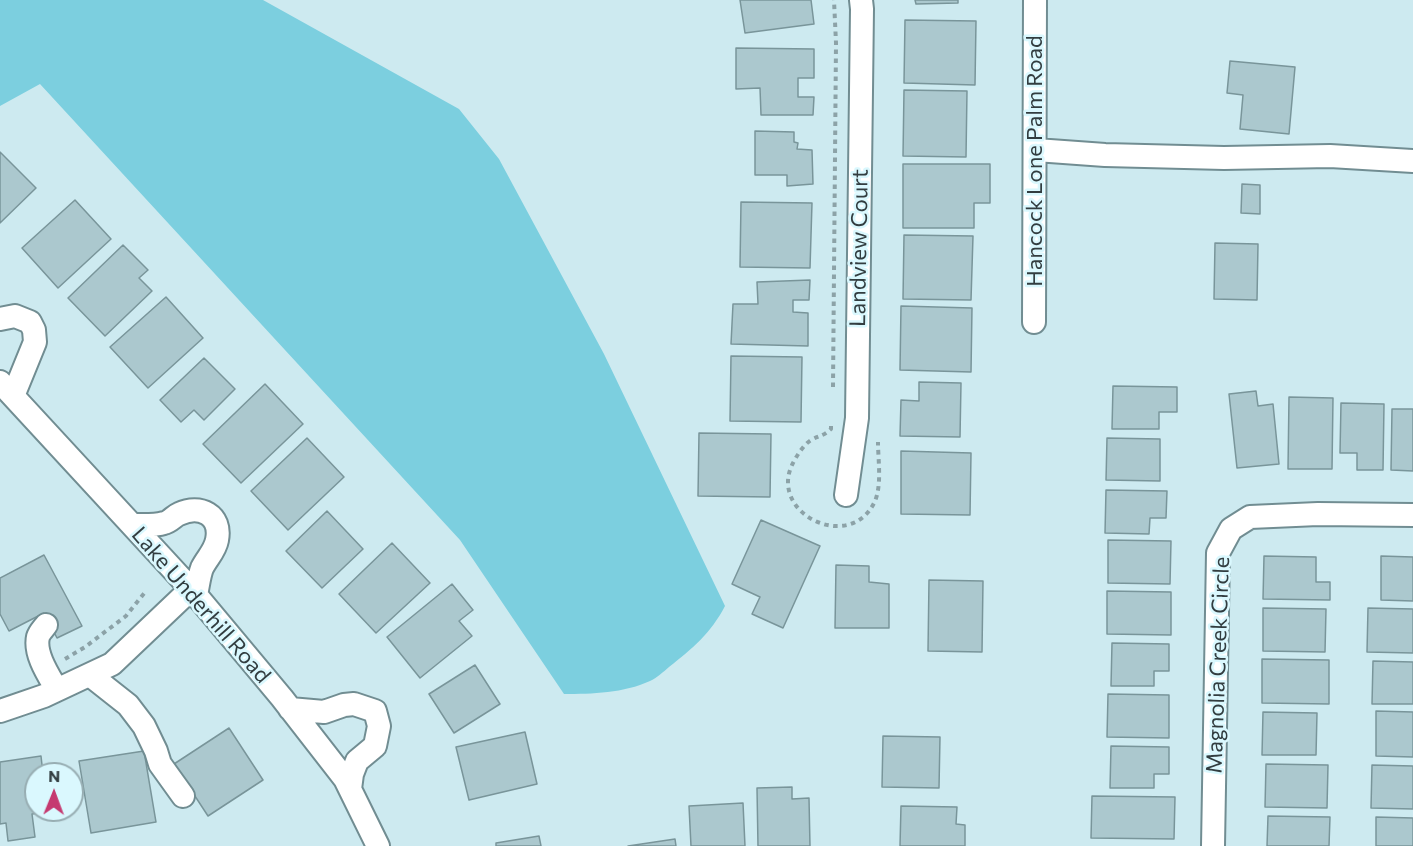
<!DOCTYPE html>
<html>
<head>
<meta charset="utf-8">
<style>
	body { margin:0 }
	#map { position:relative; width:1413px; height:846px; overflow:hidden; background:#cdeaf0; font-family:Commissioner,sans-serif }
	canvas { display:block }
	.north { position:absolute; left:24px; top:762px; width:60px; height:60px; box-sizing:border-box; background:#daf8fe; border:2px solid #97adb2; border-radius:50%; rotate:1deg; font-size:16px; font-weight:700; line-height:24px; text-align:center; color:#323d40 }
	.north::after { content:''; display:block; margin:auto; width:21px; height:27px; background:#c53a70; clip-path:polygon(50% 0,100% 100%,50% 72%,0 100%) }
</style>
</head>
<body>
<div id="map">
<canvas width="1413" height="846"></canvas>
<div class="north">N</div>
</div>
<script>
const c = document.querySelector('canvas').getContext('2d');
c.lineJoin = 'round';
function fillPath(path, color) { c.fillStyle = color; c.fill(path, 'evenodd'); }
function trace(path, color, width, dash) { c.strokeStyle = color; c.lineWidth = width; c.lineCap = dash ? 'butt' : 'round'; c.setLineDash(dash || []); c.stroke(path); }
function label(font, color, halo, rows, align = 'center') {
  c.font = font + ' Commissioner,sans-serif'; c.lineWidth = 5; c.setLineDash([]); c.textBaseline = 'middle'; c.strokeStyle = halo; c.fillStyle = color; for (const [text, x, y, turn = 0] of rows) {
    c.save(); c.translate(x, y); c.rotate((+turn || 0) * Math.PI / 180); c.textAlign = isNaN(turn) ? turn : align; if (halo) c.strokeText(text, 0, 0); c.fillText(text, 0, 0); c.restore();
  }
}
const green = new Path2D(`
	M0 0H263L459 109 499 159 604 354 725 606C711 633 692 649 669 667 663 672 657 678 650 681 624 693 592 694 564 694L460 540 40 84 0 106Z`);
const building = new Path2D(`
	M740 0H811L814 24 745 33Z
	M915 0H958V3L916 4Z
	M905 20 976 21 975 85 904 83Z
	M736 48 814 49V78H798V97H814L813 115H761L760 88 736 89Z
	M1230 61 1295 67 1289 134 1240 129 1243 95 1227 93Z
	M904 90 967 91 966 157 903 156Z
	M755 131 794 132V142L798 143 797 149 812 150 813 184 787 186V175H755Z
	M0 152 36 188 0 223Z
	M903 164H990V203H974V228H903Z
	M1242 184 1260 185V214L1241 213Z
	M75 200 111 239 58 288 22 248Z
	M741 202 812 203 810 268 740 267Z
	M904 235 973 236 971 300 903 299Z
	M1215 243 1258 244 1257 300 1214 299Z
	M123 245 148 270 139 278 152 291 105 336 68 298Z
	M810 280 809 300H793V312L808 313V346L731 344 733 304H758L757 282Z
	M166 297 203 338 148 388 110 347Z
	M901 306 972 308 971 372 900 370Z
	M731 356 802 357 801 422 730 421Z
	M204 358 235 389 204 420 194 410 181 422 160 400Z
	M919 382 961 383 960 437 900 436 901 400 919 401Z
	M265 384 303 424 241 483 203 444Z
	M1113 386 1177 387V412H1159V429H1112Z
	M1256 391 1258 406 1273 404 1279 464 1237 468 1229 394Z
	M1289 397 1333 398 1332 469H1288Z
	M1341 403 1384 404 1383 470H1357V453H1340Z
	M1392 409H1413V471L1391 470Z
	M699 433 771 434 770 497 698 496Z
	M307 438 344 477 288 530 251 491Z
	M1107 438 1160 439V481L1106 480Z
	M901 451 971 453 970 515 901 514Z
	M1106 490 1167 491 1166 518H1150L1149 534 1105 533Z
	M327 511 363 549 322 588 286 551Z
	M761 520 820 546 783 628 752 614 760 597 732 584Z
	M1108 540 1171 541 1170 584 1108 583Z
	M392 543 430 583 376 633 339 594Z
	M44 555 82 626 57 638 44 613 9 631 0 614V578Z
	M1264 556 1316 557V582H1330V600L1263 599Z
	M1381 556 1413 557V601L1381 600Z
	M836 565 869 566V582L889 584V628H835Z
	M929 580 983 581 982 652 928 651Z
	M452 584 473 610 459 621 472 636 420 678 387 637Z
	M1107 591 1171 592V635L1107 634Z
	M1263 608 1326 609 1325 652 1263 651Z
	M1368 608 1413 609V653L1367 652Z
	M1112 643 1169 644V671H1154V686H1111Z
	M1262 659 1329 660V704L1262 703Z
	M1373 661 1413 662V704H1372Z
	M475 665 500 704 454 733 429 694Z
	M1108 694 1169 695V738L1107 737Z
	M1376 711 1413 712V757L1376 756Z
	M1263 712 1317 713 1316 755H1262Z
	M229 728 263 780 208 816 174 764Z
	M525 732 537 784 469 800 456 747Z
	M883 736 940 737 939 788 882 787Z
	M1111 746 1169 747V774H1154V788H1110Z
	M144 751 156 822 91 833 79 761Z
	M41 756 43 774H36V810H48V812L32 814 35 837 8 841 6 823 0 824V762Z
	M1266 764 1328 765 1327 808 1265 807Z
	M1372 765 1413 766V809L1371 808Z
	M792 787V799L809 798 810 846H758L757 788Z
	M1092 796 1175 797 1174 839 1091 838Z
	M743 803 745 846H691L689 806Z
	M901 806 957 807 956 824 965 825V846H900Z
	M1268 816 1330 817 1329 846H1267Z
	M1376 817 1413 818V846H1376Z
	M539 836 541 846H496V843Z
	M675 839 676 846H628Z`);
const path = new Path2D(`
	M833 387 836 43 834 0
	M831 426V429C822 437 820 435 811 440 803 445 796 457 792 465 769 514 851 554 875 501 882 484 878 460 878 442
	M65 659 85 647 126 616 146 591`);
const minor = new Path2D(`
	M1036 150 1105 155 1224 158 1330 156 1413 161
	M0 319 15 316 30 322 34 330 35 342 13 396
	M1034 322 1035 0
	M0 382 191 589 282 698 345 779 378 846
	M846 495 857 418 862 9 861 0
	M132 525C143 525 154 526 164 523 170 522 174 516 179 514 200 504 222 515 217 540 215 551 207 558 202 568 199 576 198 586 196 595
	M46 625C43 629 39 633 38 637 34 654 49 676 57 690
	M90 675 128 705 144 726 156 751 160 764 183 796
	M290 709 324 712 344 705 354 704 375 711 379 726 375 746 357 761 352 774 350 789
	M0 711 44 696 112 664 191 589
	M1213 846 1218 553 1231 529 1250 517 1318 514 1413 515`);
const streetNames = [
	["Hancock Lone Palm Road",1035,161,-90],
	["Landview Court",859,248,-89],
	["Lake Underhill Road",201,605,49],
	["Magnolia Creek Circle",1218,665,-88]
];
fillPath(green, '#7ccfdf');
fillPath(building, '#abc8ce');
trace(building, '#79959a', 1.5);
trace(minor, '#718d92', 26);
trace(path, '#8ca2a7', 4, [4.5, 4.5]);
trace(minor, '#fff', 22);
label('22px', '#323d40', '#daf8fe', streetNames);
</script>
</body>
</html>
